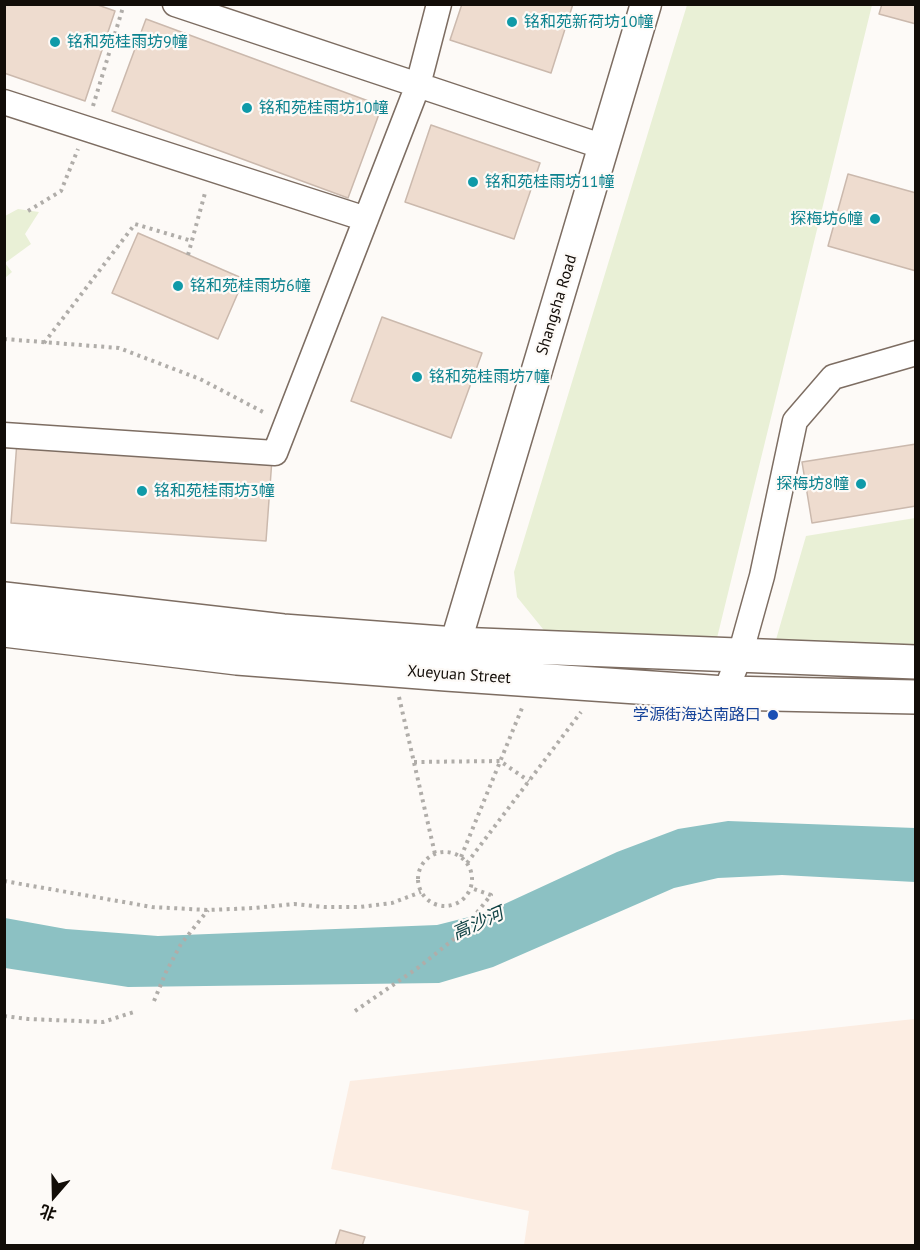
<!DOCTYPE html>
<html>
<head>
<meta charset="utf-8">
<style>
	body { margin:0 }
	#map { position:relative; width:920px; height:1250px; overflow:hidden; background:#fdfaf7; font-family:"PT Sans","Noto Sans SC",sans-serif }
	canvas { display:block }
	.frame { position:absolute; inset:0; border:6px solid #120d08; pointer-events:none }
	.north { position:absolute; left:24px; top:1166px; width:60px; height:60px; -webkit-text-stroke:4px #fdfaf7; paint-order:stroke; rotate:200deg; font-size:16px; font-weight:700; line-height:24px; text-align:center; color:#120d08 }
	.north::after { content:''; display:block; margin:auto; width:21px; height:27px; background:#120d08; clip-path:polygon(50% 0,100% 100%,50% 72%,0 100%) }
</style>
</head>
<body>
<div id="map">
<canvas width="920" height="1250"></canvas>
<div class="frame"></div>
<div class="north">北</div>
</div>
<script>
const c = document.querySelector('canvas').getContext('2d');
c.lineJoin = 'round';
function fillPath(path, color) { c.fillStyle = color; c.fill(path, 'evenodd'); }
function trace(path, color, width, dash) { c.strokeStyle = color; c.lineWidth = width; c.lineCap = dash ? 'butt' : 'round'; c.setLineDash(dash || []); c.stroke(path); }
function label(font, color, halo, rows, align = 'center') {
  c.font = font + ' "PT Sans","Noto Sans SC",sans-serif'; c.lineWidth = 4.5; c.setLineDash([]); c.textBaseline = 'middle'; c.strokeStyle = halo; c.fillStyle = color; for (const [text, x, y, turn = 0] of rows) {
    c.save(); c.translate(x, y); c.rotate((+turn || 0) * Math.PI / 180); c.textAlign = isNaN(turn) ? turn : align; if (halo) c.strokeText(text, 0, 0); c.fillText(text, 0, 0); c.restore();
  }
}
const built = new Path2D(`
	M914 1019 916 1021 915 1245H524L529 1211 331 1169 350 1081Z`);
const green = new Path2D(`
	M687 5H872L717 638 547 634 517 597 514 572Z
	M18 209 39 212 25 234 31 244 5 263 12 272 5 278V216Z
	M915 518V646L775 643 806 536Z`);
const water = new Path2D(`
	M728 821 915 828V882L782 875 718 878 674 888 493 967 439 983 128 987 5 968V918L66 929 158 936 437 925 485 913 617 852 678 829Z`);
const building = new Path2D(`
	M4 4H95L115 11 85 101 4 73Z
	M462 4H573L551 73 450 40Z
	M882 4H916V24L879 14Z
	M146 19 382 106 348 198 112 111Z
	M431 125 540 163 514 239 405 202Z
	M848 174 916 193V271L828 246Z
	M138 233 244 279 218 339 112 293Z
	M382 317 482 353 451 438 351 401Z
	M17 441 272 459 266 541 11 523Z
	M916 444V506L812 523 802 462Z
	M340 1230 365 1237 362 1246H335Z`);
const path = new Path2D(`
	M93 106 124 4
	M28 211 61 191 78 149
	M188 255 205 193
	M4 339 119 348 200 379 265 413
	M44 343 135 224 192 241
	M399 697 435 854
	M414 762 500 761 529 781
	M418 879a27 27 0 1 1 54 0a27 27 0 1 1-54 0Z
	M461 857 522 708
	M467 863 581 712
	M4 881 152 907 208 910 255 908 294 904 325 907H360L392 903 421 892
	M154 1001 166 972 181 944 208 910
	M355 1011 419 967 459 935 491 895 471 888
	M4 1016 28 1019 103 1022 137 1011`);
const minor = new Path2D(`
	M175 4 418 85 439 4
	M4 102 366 219
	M4 435 275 453 418 85 604 147
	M725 693 740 655 762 576 795 421 833 377 916 353`);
const tertiary = new Path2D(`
	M449 665 646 4`);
const secondary = new Path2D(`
	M4 599 283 631 455 644 916 662
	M4 630 237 658 446 674 725 693 916 697`);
const markers = [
	[512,22,6,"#0f9aa8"],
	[55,42,6,"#0f9aa8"],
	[247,108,6,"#0f9aa8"],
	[473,182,6,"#0f9aa8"],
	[875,219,6,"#0f9aa8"],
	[178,286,6,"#0f9aa8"],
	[417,377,6,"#0f9aa8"],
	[861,484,6,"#0f9aa8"],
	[142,491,6,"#0f9aa8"],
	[773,715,6,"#1a4fb4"]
];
const cultureNames = [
	["铭和苑新荷坊10幢",524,22],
	["铭和苑桂雨坊9幢",67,42],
	["铭和苑桂雨坊10幢",259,108],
	["铭和苑桂雨坊11幢",485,182],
	["探梅坊6幢",863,219,"right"],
	["铭和苑桂雨坊6幢",190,286],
	["铭和苑桂雨坊7幢",429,377],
	["探梅坊8幢",849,484,"right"],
	["铭和苑桂雨坊3幢",154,491]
];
const streetNames = [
	["Shangsha Road",557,305,-73],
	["Xueyuan Street",459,675,4]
];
const transitNames = [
	["学源街海达南路口",761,715]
];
const waterNames = [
	["高沙河",478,924,-24]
];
fillPath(built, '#fcede2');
fillPath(green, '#e9f0d6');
fillPath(water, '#8cc1c3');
fillPath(building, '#eedccf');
trace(building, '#cbb9ad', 1.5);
trace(minor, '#7d6d62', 27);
trace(tertiary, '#7d6d62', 33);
trace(secondary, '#7d6d62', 36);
trace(path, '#b0ada9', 4, [3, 4.5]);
trace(minor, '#fff', 24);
trace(tertiary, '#fff', 30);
trace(secondary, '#fff', 33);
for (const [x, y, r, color] of markers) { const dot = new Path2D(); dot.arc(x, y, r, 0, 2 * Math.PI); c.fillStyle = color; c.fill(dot); trace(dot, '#fdfaf7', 2); }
label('16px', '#0d838f', '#fdfaf7', cultureNames, 'left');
label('16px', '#120d08', '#fdfaf7', streetNames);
label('16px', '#164399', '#fdfaf7', transitNames, 'right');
label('italic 18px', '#104244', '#fdfaf7', waterNames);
</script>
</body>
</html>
